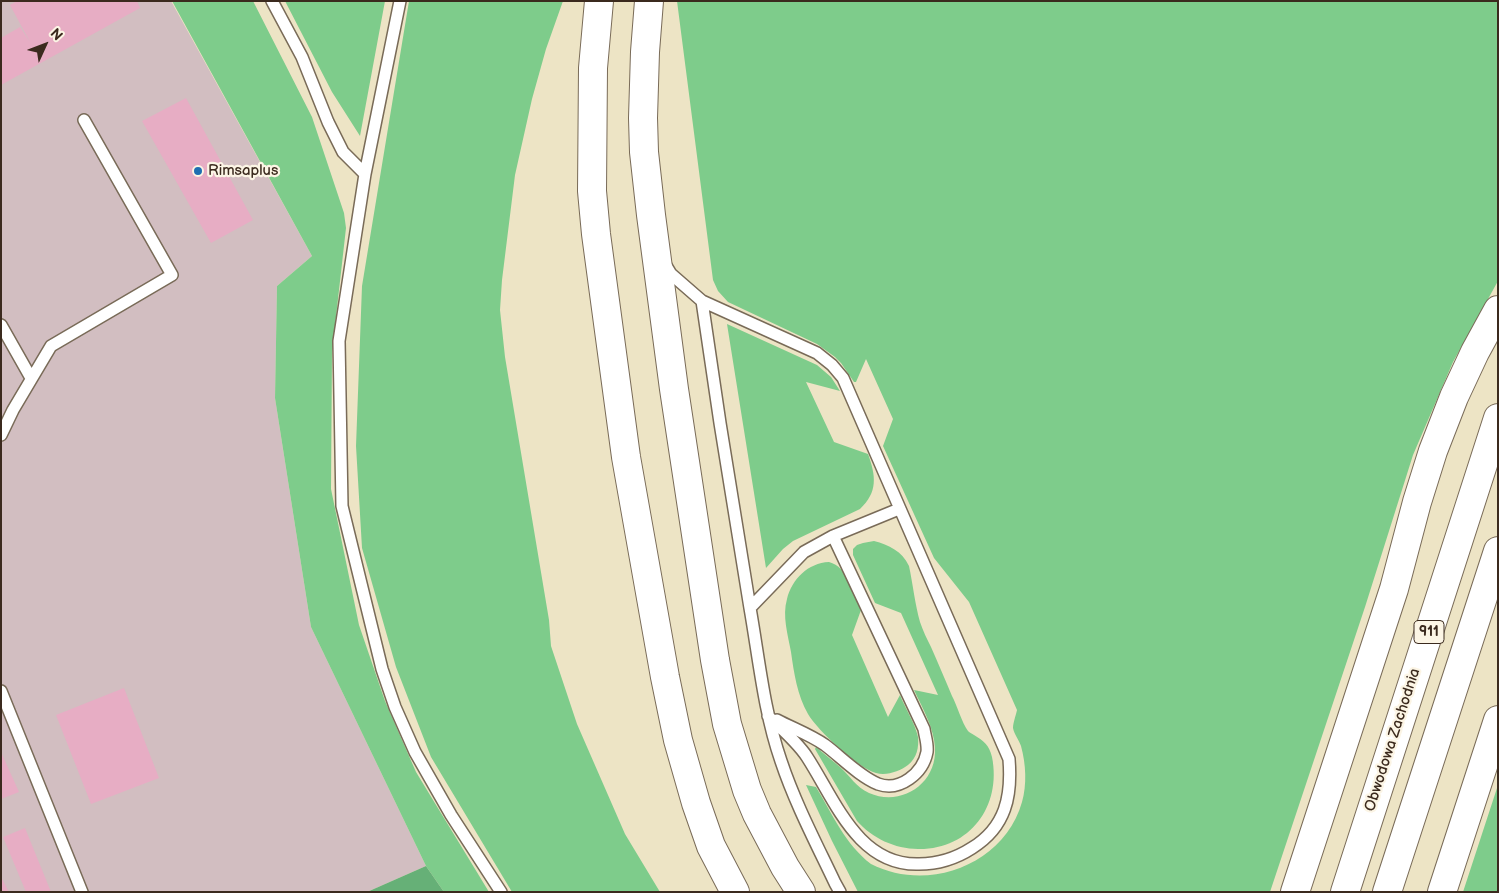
<!DOCTYPE html>
<html>
<head>
<meta charset="utf-8">
<style>
	body { margin:0 }
	#map { position:relative; width:1499px; height:893px; overflow:hidden; background:#ede4c5; font-family:"Balsamiq Sans",sans-serif }
	canvas { display:block }
	.frame { position:absolute; inset:0; border:2px solid #3b2a1e; pointer-events:none }
	.north { position:absolute; left:20px; top:20px; width:50px; height:50px; -webkit-text-stroke:4px #fcf5e5; paint-order:stroke; rotate:47deg; font-size:14px; font-weight:700; line-height:20px; text-align:center; color:#3b2a1e }
	.north::after { content:''; display:block; margin:auto; width:18px; height:22px; background:#3b2a1e; clip-path:polygon(50% 0,100% 100%,50% 72%,0 100%) }
</style>
</head>
<body>
<div id="map">
<canvas width="1499" height="893"></canvas>
<div class="frame"></div>
<div class="north">N</div>
</div>
<script>
const c = document.querySelector('canvas').getContext('2d');
c.lineJoin = 'round';
function fillPath(path, color) { c.fillStyle = color; c.fill(path, 'evenodd'); }
function trace(path, color, width, dash) { c.strokeStyle = color; c.lineWidth = width; c.lineCap = dash ? 'butt' : 'round'; c.setLineDash(dash || []); c.stroke(path); }
function label(font, color, halo, rows, align = 'center') {
  c.font = font + ' "Balsamiq Sans",sans-serif'; c.lineWidth = 4.5; c.setLineDash([]); c.textBaseline = 'middle'; c.strokeStyle = halo; c.fillStyle = color; for (const [text, x, y, turn = 0] of rows) {
    c.save(); c.translate(x, y); c.rotate((+turn || 0) * Math.PI / 180); c.textAlign = isNaN(turn) ? turn : align; if (halo) c.strokeText(text, 0, 0); c.fillText(text, 0, 0); c.restore();
  }
}
const industrial = new Path2D(`
	M1 1H171L312 256 277 286 275 398 311 627 426 866 367 892H1Z`);
const green = new Path2D(`
	M172 1H253L312 117 344 213 346 228 332 352 331 489 359 625 385 701 416 772 489 892H444L426 866 311 627 275 398 277 286 312 256Z
	M285 1H385L360 136 332 92Z
	M409 1H563L546 49 532 99 515 175 502 280 500 310 505 357 549 620 551 646 577 724 625 834 660 892H512L431 757 396 667 362 548 356 446 362 286Z
	M677 1H1498V281L1453 362 1413 455 1365 607 1270 892H858L832 841 806 785 816 787C833 815 845 844 871 864 928 893 1004 865 1022 802 1027 785 1026 764 1021 746 1019 740 1014 734 1013 728 1013 723 1016 715 1017 710L969 602 934 558 883 446 893 419 866 359 856 382H854L841 363 835 357 817 344 728 302 718 291 713 280Z
	M727 324 817 365 831 377 840 391 806 382 834 442 868 454C876 476 878 492 860 509L793 541 783 549 766 568Z
	M874 541C889 545 902 551 909 566 913 585 915 604 920 622 923 631 927 639 931 647 938 663 945 679 952 696 957 705 962 723 968 731 969 732 972 734 974 735 984 741 989 745 992 757 1002 807 969 850 918 849 895 849 872 838 857 821L815 749 816 747C824 754 832 760 840 767 850 776 856 787 869 793 901 807 937 784 935 748 934 728 923 709 914 690L938 695 901 613 875 603 853 555V549L857 545 863 543Z
	M829 562C848 567 854 593 861 610L852 635 888 717 900 695C905 708 915 723 918 737 919 747 917 758 908 765 900 771 887 776 876 773 858 768 818 731 808 714 797 695 794 673 791 652 788 635 782 616 787 599 792 579 808 563 829 562Z
	M1498 785V892H1463Z`);
const forest = new Path2D(`
	M426 866 444 892H367Z`);
const building = new Path2D(`
	M17 1H137L140 8 1 85V38L20 27 30 42 10 5Z
	M186 98 253 220 211 243 142 121Z
	M124 688 159 778 91 804 56 715Z
	M1 752 19 792 1 799Z
	M25 828 51 892H26L3 837Z
	M1 877 9 892H1Z`);
const service = new Path2D(`
	M272 1 302 57 328 122 343 152 365 174
	M400 1 365 174 339 341 342 506 382 669 395 707 415 752 451 815 501 892
	M665 264 671 274 702 301 817 353 832 365 843 378 1009 759C1012 796 1006 827 972 848 955 859 939 864 919 864 858 866 835 800 807 757 798 743 781 728 768 716
	M702 301 720 423 750 608
	M1 325 31 378
	M1 435 13 410 51 346 172 275 84 120
	M1 691 82 892
	M777 720C792 728 811 735 825 745 841 757 859 776 878 784 900 792 923 773 927 752 928 744 925 736 924 729L833 536
	M840 892 835 883C816 843 795 803 781 761 764 712 759 659 750 608L804 552 833 536 899 509`);
const primary = new Path2D(`
	M1295 892 1394 589 1417 502 1433 451 1454 397 1475 352 1498 310
	M1345 892 1498 418
	M1387 892 1498 551
	M1442 892 1498 720`);
const motorway = new Path2D(`
	M599 1 593 68 592 191 596 234 626 457 665 677 678 740 696 803 711 846 735 892
	M649 1 645 52 643 118 644 152 651 215 674 389 715 660 727 724 747 790 757 814 785 867 801 892`);
const markers = [
	[198,171,5,"#1f6fb2"]
];
const shields = [
	[1429,632,30]
];
const shieldNames = [
	["911",1429,632]
];
const poiNames = [
	["Rimsaplus",208,171]
];
const streetNames = [
	["Obwodowa Zachodnia",1393,740,-72]
];
fillPath(industrial, '#d2bec1');
fillPath(green, '#7ecc8b');
fillPath(forest, '#66b077');
fillPath(building, '#e7adc4');
trace(service, '#796b58', 14);
trace(primary, '#796b58', 30);
trace(motorway, '#796b58', 30);
trace(service, '#fff', 11);
trace(primary, '#fff', 28);
trace(motorway, '#fff', 28);
for (const [x, y, r, color] of markers) { const dot = new Path2D(); dot.arc(x, y, r, 0, 2 * Math.PI); c.fillStyle = color; c.fill(dot); trace(dot, '#fcf5e5', 2); }
for (const [x, y, w] of shields) { const box = new Path2D(); box.roundRect(x - w / 2, y - 11.5, w, 23, 4); c.fillStyle = '#fcf5e5'; c.fill(box); trace(box, '#3b2a1e', 1); }
label('bold 14px', '#3b2a1e', null, shieldNames);
label('15px', '#3b2a1e', '#fcf5e5', poiNames, 'left');
label('15px', '#3b2a1e', '#fcf5e5', streetNames);
</script>
</body>
</html>
